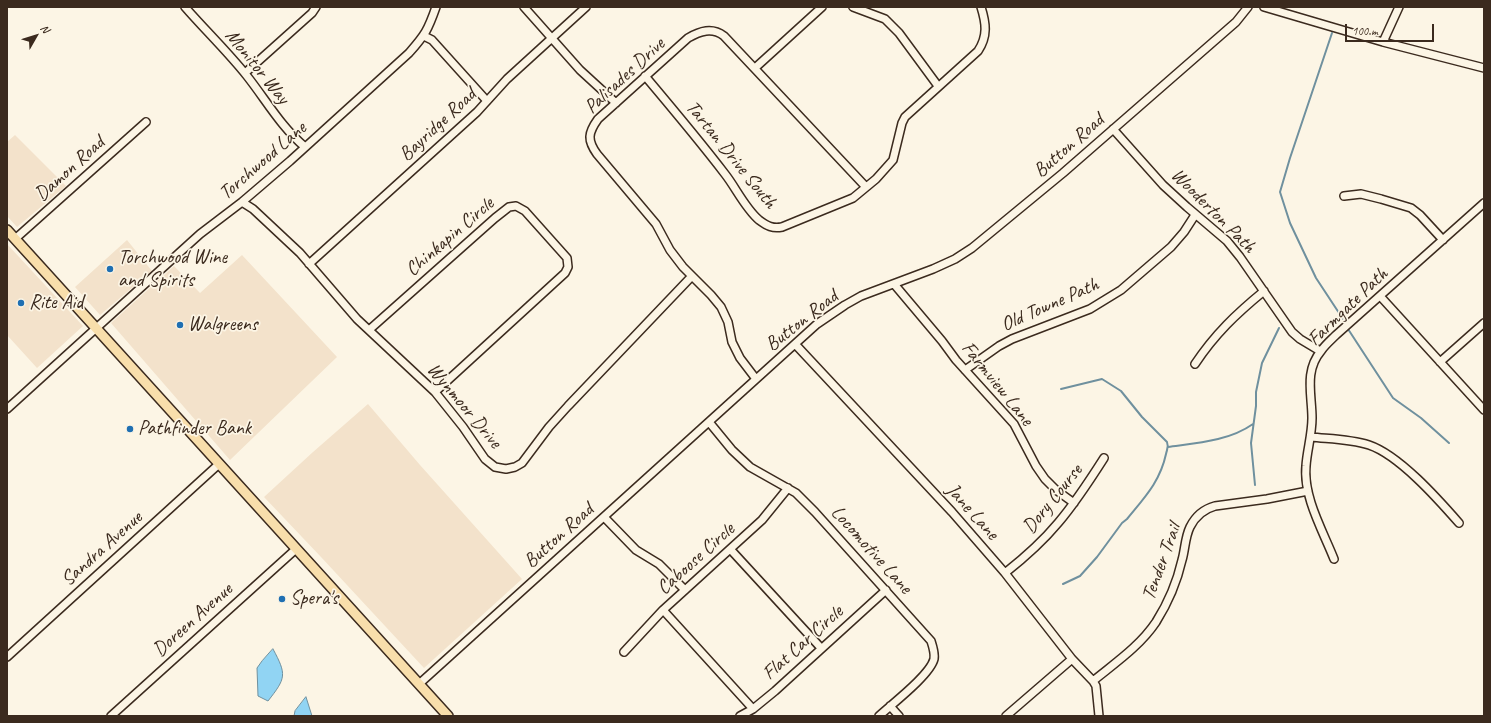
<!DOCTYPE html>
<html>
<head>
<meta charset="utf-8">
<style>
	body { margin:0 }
	#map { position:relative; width:1491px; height:723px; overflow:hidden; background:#fcf5e5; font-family:Caveat,sans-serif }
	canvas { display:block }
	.frame { position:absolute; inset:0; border:8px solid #3b2a1e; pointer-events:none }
	.north { position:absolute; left:16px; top:16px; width:40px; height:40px; -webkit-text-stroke:3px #fcf5e5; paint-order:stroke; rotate:51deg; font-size:11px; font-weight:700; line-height:16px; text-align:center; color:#3b2a1e }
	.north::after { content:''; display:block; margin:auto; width:14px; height:18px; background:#3b2a1e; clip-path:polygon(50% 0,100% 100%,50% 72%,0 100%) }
	.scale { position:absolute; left:1345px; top:24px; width:89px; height:18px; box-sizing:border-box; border:2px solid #3b2a1e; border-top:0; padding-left:5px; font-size:12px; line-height:14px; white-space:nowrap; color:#3b2a1e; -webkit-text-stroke:3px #fcf5e5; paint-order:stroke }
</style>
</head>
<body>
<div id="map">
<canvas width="1491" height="723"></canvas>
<div class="frame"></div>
<div class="north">N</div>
<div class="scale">100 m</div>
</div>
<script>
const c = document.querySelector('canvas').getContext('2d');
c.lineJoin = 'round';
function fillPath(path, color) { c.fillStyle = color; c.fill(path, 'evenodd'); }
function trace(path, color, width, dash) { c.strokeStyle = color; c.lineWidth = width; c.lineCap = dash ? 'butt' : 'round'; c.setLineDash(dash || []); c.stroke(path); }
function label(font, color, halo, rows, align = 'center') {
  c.font = font + ' Caveat,sans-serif'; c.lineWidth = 3.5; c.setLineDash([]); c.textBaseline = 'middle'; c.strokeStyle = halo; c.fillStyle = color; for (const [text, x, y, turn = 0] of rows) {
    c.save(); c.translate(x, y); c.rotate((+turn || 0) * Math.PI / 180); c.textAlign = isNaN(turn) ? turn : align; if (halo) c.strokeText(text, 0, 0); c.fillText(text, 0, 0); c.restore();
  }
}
const built = new Path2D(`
	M15 135 66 186 17 227 7 216V142Z
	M127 240 152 271 100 315 75 287Z
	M7 244 83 326 37 368 7 335Z
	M242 255 337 357 230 460 111 323 174 266 200 293Z
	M368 404 420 465 522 579 424 668 321 557 264 497 313 452Z`);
const water = new Path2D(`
	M273 649C287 675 286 678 268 701L258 696 257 668 262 661Z
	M306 697 312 716H294L295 711Z`);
const stream = new Path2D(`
	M1332 33 1290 158 1280 192 1290 223 1316 278 1343 319
	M1348 329 1393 398 1421 418 1449 443
	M1061 389 1102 379 1121 391 1142 417 1167 442C1169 447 1167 449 1166 454 1160 482 1144 498 1127 519L1122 523 1097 557 1080 576 1063 584
	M1168 447C1197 443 1229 441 1253 424
	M1255 485 1251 443 1256 406V392L1262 363 1279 328`);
const minor = new Path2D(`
	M185 7C205 30 228 52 247 76 266 100 281 127 305 147
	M524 7 580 70 616 103
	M853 7 885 19 899 33 938 86
	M1264 7 1383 42 1484 68
	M424 36 432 40 487 101
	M1383 42 1399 7
	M755 68 822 7
	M245 73 312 13 316 7
	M645 76C672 108 699 140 725 174 736 188 745 208 759 220 767 226 773 229 782 227L853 198 876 179 893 160 902 123 905 117 978 51C988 36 986 23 981 7
	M1113 129 1163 185 1187 207 1227 241 1240 257 1292 332 1300 339 1320 351
	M1344 196 1361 194 1381 199 1411 208 1420 215 1443 240
	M242 202 253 209 300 253 357 319 435 392 463 427 485 459 495 467 506 469 515 467 522 463 549 427 568 406 692 276
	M15 239 146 122
	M309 264 477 112 507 79 586 7
	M894 284 942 341 956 360 1014 424 1036 466 1045 479 1056 490 1074 503
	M1380 296 1484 410
	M369 330 495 218 509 207 516 206 525 211 567 258 568 267 565 273 435 392
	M795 344 952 512 1005 573 1072 659 1093 681 1096 686 1099 716
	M1440 362 1484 323
	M1195 364C1215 334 1236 314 1264 291
	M965 370 999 346 1012 339 1090 309 1121 290 1171 247 1184 232 1195 215
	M756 379 740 358 732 342 728 322 721 307 711 295 683 267 670 250 656 224 597 154C587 140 588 133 598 119L688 38C700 31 712 27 724 36L866 187
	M7 409 200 234 242 202 290 161 409 53C425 35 428 30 436 7
	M709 422 732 450 750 467 796 493 815 512 931 641C933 647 935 653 934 659 930 675 892 704 879 716
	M1311 437C1330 439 1350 439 1369 445 1399 455 1438 499 1459 523
	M604 517 636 550 659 564 685 590
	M731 550 821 648
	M1334 559C1323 531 1303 497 1306 466 1307 450 1312 435 1312 418 1312 395 1304 371 1321 351 1325 345 1331 340 1336 335L1484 203
	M1005 573C1024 558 1043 541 1058 523 1076 502 1090 480 1104 458
	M663 610 753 709
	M624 652 663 610 762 520 788 488
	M7 657 219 464
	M1093 681C1115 663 1140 646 1156 622 1168 603 1177 582 1182 560 1185 550 1185 537 1190 527 1195 517 1204 509 1215 506L1267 499 1308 491
	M419 684 817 324 845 305 861 296 933 269 955 259 972 248 1063 173 1236 22 1248 7
	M890 706 899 716
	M111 716 296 549
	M740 716 753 709 775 691 886 590
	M1006 716 1072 659`);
const major = new Path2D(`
	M7 230 448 716`);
const markers = [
	[110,269,4,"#1f6fb2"],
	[21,303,4,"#1f6fb2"],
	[180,325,4,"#1f6fb2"],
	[130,429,4,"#1f6fb2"],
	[282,599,4,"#1f6fb2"]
];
const streetNames = [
	["Monitor Way",257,67,51],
	["Palisades Drive",625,76,-43],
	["Bayridge Road",438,125,-43],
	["Button Road",1069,146,-41],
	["Tartan Drive South",731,155,51],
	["Torchwood Lane",263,161,-41],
	["Damon Road",70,169,-42],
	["Wooderton Path",1213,211,45],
	["Chinkapin Circle",450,237,-41],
	["Old Towne Path",1050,305,-24],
	["Farmgate Path",1348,307,-44],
	["Button Road",802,321,-38],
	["Farmview Lane",997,384,51],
	["Wynmoor Drive",464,406,50],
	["Dory Course",1053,499,-51],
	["Jane Lane",972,512,48],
	["Button Road",559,536,-42],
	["Sandra Avenue",102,549,-42],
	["Locomotive Lane",871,550,48],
	["Caboose Circle",696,559,-42],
	["Tender Trail",1162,562,-70],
	["Doreen Avenue",193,620,-42],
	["Flat Car Circle",803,643,-42]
];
const poiNames = [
	["Torchwood Wine",118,258],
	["and Spirits",118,281],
	["Rite Aid",29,303],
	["Walgreens",188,325],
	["Pathfinder Bank",138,429],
	["Spera's",290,599]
];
fillPath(built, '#f3e2cb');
fillPath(water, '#91d4f3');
trace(water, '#6f909e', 1);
trace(stream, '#6f909e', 2);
trace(minor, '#3b2a1e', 10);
trace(major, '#3b2a1e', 12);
trace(minor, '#fcf5e5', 7);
trace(major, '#f8deab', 9);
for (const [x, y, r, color] of markers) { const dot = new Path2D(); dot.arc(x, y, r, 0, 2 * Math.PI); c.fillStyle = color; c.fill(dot); trace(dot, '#fcf5e5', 1.5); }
label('20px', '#3b2a1e', '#fcf5e5', streetNames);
label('20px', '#3b2a1e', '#fcf5e5', poiNames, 'left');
</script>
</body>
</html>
